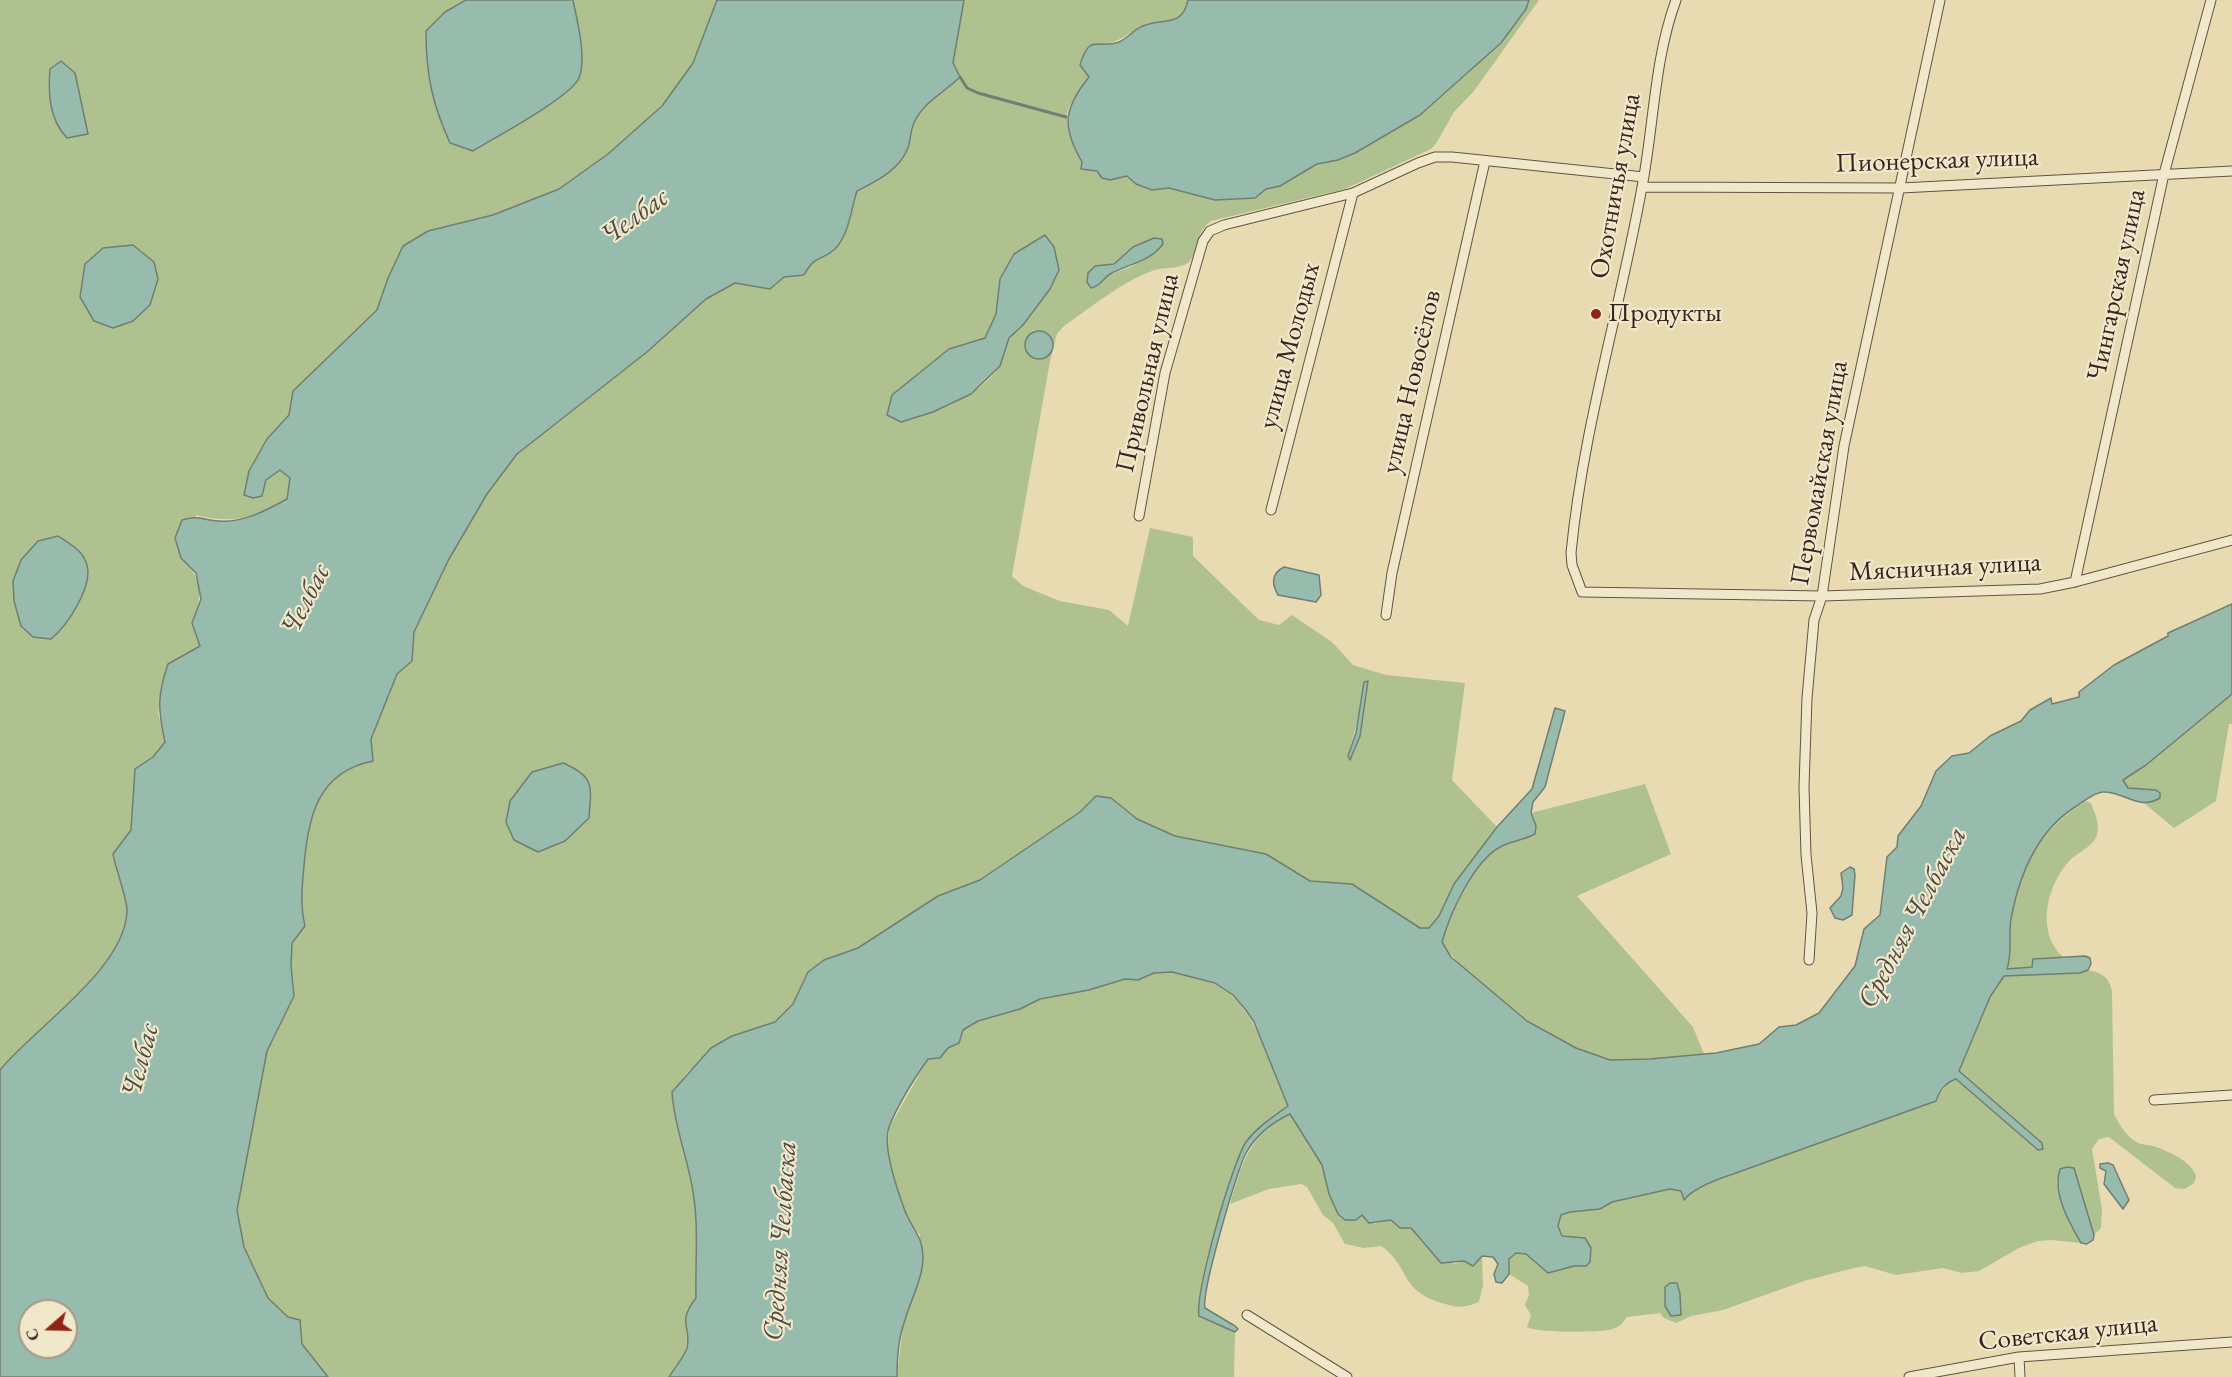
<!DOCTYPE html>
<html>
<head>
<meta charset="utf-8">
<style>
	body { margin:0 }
	#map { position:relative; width:2232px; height:1377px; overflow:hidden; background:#e9dbb1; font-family:"EB Garamond",serif }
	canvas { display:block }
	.north { position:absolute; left:18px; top:1299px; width:60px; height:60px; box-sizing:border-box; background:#f1e8cc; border:2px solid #a69a86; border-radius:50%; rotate:250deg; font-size:16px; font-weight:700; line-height:24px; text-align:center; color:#36241e }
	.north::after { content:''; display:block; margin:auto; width:21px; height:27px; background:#8f2418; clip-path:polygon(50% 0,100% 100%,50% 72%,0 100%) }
</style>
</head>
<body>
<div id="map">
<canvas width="2232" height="1377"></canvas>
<div class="north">С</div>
</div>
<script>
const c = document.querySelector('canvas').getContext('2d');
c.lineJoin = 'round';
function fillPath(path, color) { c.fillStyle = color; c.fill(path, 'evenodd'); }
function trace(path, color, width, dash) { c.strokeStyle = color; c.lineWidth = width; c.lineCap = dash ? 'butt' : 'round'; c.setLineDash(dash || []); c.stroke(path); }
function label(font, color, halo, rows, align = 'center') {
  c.font = font + ' "EB Garamond",serif'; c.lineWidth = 4.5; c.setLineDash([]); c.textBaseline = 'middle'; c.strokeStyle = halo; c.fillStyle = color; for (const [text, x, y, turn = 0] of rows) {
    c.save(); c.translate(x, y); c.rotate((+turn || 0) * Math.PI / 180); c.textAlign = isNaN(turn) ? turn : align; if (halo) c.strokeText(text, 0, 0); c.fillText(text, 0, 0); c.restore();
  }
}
const green = new Path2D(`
	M0 0H466L445 12 473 150 527 117 581 46 573 0H717L693 63 662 106 608 154 559 189 493 215 428 231 403 246 388 278 377 310 293 391 289 415 267 439 266 480 280 470 290 478 287 499C255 517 234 525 196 515L181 558C204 581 203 594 192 624L200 646 168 664 158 713 166 742 153 757 135 769 131 830 113 854C115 867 128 901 127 912 124 971 34 1028 0 1070Z
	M964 0H1188C1182 29 1161 17 1142 26 1127 33 1121 42 1104 44 1099 54 1095 65 1090 75 1083 89 1065 104 1067 120 1068 136 1084 154 1081 169L1097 171 1102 178 1110 180 1127 175 1136 184 1152 190 1169 188 1255 198 1266 189 1280 186 1317 164 1338 160 1420 115 1474 68 1526 9 1529 0H1539L1474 91 1454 112 1437 142 1431 149 1345 189 1211 221C1194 234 1200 248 1190 261 1184 269 1164 267 1155 270 1122 281 1092 307 1064 326L1057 334 1050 361 1012 576 1023 586 1060 601 1109 610 1128 626 1150 528 1193 537V556L1259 620 1279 625 1292 615 1332 642 1353 665 1386 675 1465 683 1452 780 1497 827 1455 884 1439 916 1429 928H1420L1352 884 1310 881 1266 854 1175 836 1137 819 1111 798 1096 797 1080 812 980 880 938 896 858 948 824 960 808 972 793 1004 775 1022 732 1036 688 1072 672 1092C674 1127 688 1158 693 1192 699 1226 696 1264 696 1298 675 1322 692 1327 686 1348 684 1357 674 1369 669 1377H328L302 1343 300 1320 288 1317 268 1298 244 1247 237 1210 267 1051 294 996 291 966 292 943 305 926C300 905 302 887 304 866 308 816 318 773 373 760L370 739 397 674 412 661 414 632 449 559 487 494 517 454 647 352 706 299 735 283 770 289 784 277 804 275 812 260 834 250 857 191 876 181 907 151 914 122 934 96 949 88ZM1045 235 1059 270C1045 300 1030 313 1011 337 1004 345 1005 358 999 367 978 398 935 412 901 422L949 349 985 338 996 314 1000 279 1014 254ZM1133 247 1158 251 1131 267 1107 275 1095 267 1114 264ZM1033 330 1048 333 1052 339 1051 353ZM1368 681 1360 736 1350 759 1348 756Z
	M2232 694V724H2229L2216 801 2174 828 2144 803 2153 802 2160 793 2127 788 2123 780 2146 765Z
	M1645 784 1671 854 1577 896 1693 1027 1704 1054C1674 1057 1642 1062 1612 1060 1566 1056 1465 980 1442 942 1451 915 1475 860 1501 847 1520 837 1521 845 1536 826L1531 813Z
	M2086 801 2091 803C2095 813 2102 829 2095 839 2090 848 2077 853 2070 860 2047 885 2035 931 2063 957L2034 959 2032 967 2007 969C2013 953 2009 940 2011 923 2016 870 2041 829 2086 801Z
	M2088 970C2102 973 2109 977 2112 991L2114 1114C2120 1125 2126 1137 2138 1143 2144 1145 2151 1145 2156 1147 2170 1152 2193 1162 2196 1177L2194 1183 2185 1189 2175 1188 2109 1137 2099 1139 2092 1149 2102 1209 2101 1228 2094 1235 2080 1194 2056 1181 2071 1226 2081 1243 2052 1240 2038 1241 2019 1248 1979 1271 1962 1273 1943 1268 1896 1275 1865 1266 1850 1269 1804 1281 1723 1310 1691 1316 1676 1323 1664 1318 1660 1313 1627 1317C1623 1322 1620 1327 1613 1329 1601 1333 1537 1333 1527 1327L1531 1315 1525 1305 1529 1295 1528 1286 1509 1274V1259L1516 1253 1526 1254 1548 1273 1574 1266H1586L1585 1238 1562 1236 1558 1226 1561 1215 1570 1212 1600 1209 1612 1202 1670 1189 1681 1191 1684 1199C1693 1189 1719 1179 1733 1174L1935 1101 1949 1082 1956 1079 2038 1150 2042 1149 1959 1071 1990 997 2004 976Z
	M1172 972C1186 976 1204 978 1217 985 1253 1003 1274 1068 1288 1106L1255 1133 1246 1143 1236 1166 1207 1258 1201 1283 1199 1316 1235 1332 1234 1377H897L903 1325 920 1276V1235C898 1209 885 1162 889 1128L928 1059 940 1058 948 1048 959 1043 963 1030 978 1021 1020 1009 1040 999 1089 990 1125 979 1138 980 1154 973Z
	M1291 1114 1322 1165 1329 1194 1375 1224 1383 1220H1391L1411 1228 1425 1246 1454 1264 1482 1256 1483 1285 1479 1302C1465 1308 1457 1308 1442 1303 1397 1289 1412 1268 1381 1246L1364 1248 1345 1244 1333 1223 1323 1215 1307 1187 1301 1184 1269 1189 1230 1204C1242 1163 1249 1134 1291 1114Z`);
const water = new Path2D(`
	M466 0H573C577 20 587 58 579 78 571 97 494 138 473 151L450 143C432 103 426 75 426 31L445 12Z
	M717 0H964L953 63 960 77C944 93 924 101 914 123 910 131 911 142 907 150 898 171 876 181 857 191 851 209 849 235 835 249 821 262 816 253 804 275L784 277 770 289 735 283 706 299 647 352 517 454 487 494 449 559 414 632 412 661 397 674 371 739 373 761C318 772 308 816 304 866 302 887 300 905 305 926L292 943 291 966 294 996 267 1051 237 1210 244 1247 268 1298 288 1317 300 1320 302 1344 328 1377H0V1070C34 1028 124 970 127 912 128 901 115 867 113 854L131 830 135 769 153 757 165 742C158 710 157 696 168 664L200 646 192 623 201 599 196 573 181 558 175 538 182 520C199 515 203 520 219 521 243 523 267 510 287 499L290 478 280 470 266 480 262 496 253 498 244 495 249 471 267 439 289 415 293 391 377 310 388 278 403 246 428 231 493 215 559 189 608 154 662 106 693 63ZM30 1311H66V1347H30Z
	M1188 0H1529L1526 9 1501 43 1420 115 1355 153 1338 160 1317 164 1280 186 1266 189 1255 198 1215 200 1169 188 1152 190 1136 184 1127 176 1110 180 1102 178 1097 171 1081 169 1082 162C1061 126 1064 108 1089 77L1080 65C1090 32 1097 50 1119 42 1128 38 1134 29 1143 26 1162 17 1182 29 1188 0Z
	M61 61 75 73 88 134 67 138C49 119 48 94 50 69Z
	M1045 235 1054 247 1059 270 1050 289 1023 325 1009 338 1000 366 971 394 933 412 901 422 887 415 892 395 949 349 985 338 996 314 1000 279 1014 254Z
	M1154 238 1162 239 1163 244C1150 262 1128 264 1110 274 1102 279 1101 286 1091 288L1087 282 1088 273 1095 266 1114 264 1133 247Z
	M133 245 154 262 158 279 150 305 133 321 113 328 94 321 80 297 85 264 103 248Z
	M1025 345a14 14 0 1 1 28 0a14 14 0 1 1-28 0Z
	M58 536C70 544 83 550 87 565 93 587 67 626 51 639L33 637 21 626 14 601 13 581 21 560 38 541Z
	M1284 567 1319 575 1321 595 1316 602 1278 595C1271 583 1272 573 1284 567Z
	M2232 604V694L2146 765 2123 780 2128 788 2156 790 2160 793V798C2139 811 2123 791 2103 792 2094 792 2082 803 2075 807 2036 832 2019 876 2011 919 2008 938 2013 950 2007 969L2032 967 2033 959 2085 956 2090 958 2091 964 2088 970 2080 973 2004 976 1990 997 1959 1071 2042 1143 2043 1149 2038 1150 1956 1079C1945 1083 1940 1090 1936 1101L1733 1174C1718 1179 1692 1189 1684 1200L1681 1191 1670 1189 1612 1202 1600 1209 1570 1212 1561 1215 1558 1226 1562 1236 1585 1238 1591 1248 1590 1262 1586 1266H1574L1548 1273 1526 1254 1516 1253 1509 1259V1274L1502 1283 1496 1282 1494 1274 1498 1264 1493 1257 1482 1256 1473 1266 1464 1261 1441 1263 1411 1228H1400L1391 1220 1369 1223 1362 1215 1356 1220H1345L1338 1214 1329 1194 1322 1165 1290 1114C1273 1122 1256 1135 1246 1153 1237 1171 1201 1292 1205 1308L1235 1326 1238 1329 1235 1332 1199 1316C1195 1292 1232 1163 1246 1142 1257 1127 1273 1117 1288 1106L1254 1022 1245 1009 1233 995 1215 983 1172 972 1154 973 1138 980 1125 979 1089 990 1040 999 1020 1009 978 1021 963 1030 959 1043 948 1048 940 1058 928 1059C914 1079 898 1104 889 1127 882 1146 898 1192 905 1211 912 1229 923 1236 923 1257 923 1279 910 1301 904 1323 898 1340 897 1359 897 1377H669C674 1369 684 1357 687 1348 692 1327 676 1323 696 1298 695 1264 699 1226 693 1192 688 1158 674 1127 672 1092L711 1048 732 1036 775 1022 793 1004 808 972 824 960 858 948 938 896 980 880 1080 812 1096 796 1111 798 1137 819 1175 836 1266 854 1310 881 1352 884 1420 928H1429L1439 916 1454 884 1497 827 1532 789 1555 708 1565 711 1545 787 1533 802 1531 813 1536 826 1535 834C1524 840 1511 841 1500 847 1473 862 1450 914 1442 942L1451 957 1527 1021 1576 1048 1610 1060 1650 1059 1716 1053 1759 1044 1779 1027 1796 1025 1819 1013 1855 966 1864 929 1880 915 1887 857 1897 847 1898 836 1921 806 1936 771 1952 756 1969 753 1990 736 2021 721 2030 710 2051 698 2052 704 2079 697V692L2114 665 2168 636V633Z
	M1368 681 1360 736 1350 760 1348 756 1356 733 1364 682Z
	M563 763C596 777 591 787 589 818L565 841 538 852 514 840 506 822 510 801 532 772Z
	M1850 867 1854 869 1855 875 1852 915 1843 920 1835 918 1830 908 1841 896 1843 888 1841 873Z
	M2108 1163 2113 1165 2129 1200 2123 1209 2104 1184 2106 1171 2100 1168V1164Z
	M2067 1167 2074 1168 2094 1235 2093 1240 2087 1244 2081 1243C2069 1222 2052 1193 2060 1169Z
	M1670 1283H1677L1680 1294 1681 1315 1671 1316 1665 1306V1287Z`);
const stream = new Path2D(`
	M960 77 967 88 978 93 1066 117`);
const minor = new Path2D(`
	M1676 0C1654 60 1654 125 1642 187 1620 309 1583 429 1571 553L1572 565 1582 592 1822 596 2040 589 2075 582 2232 540
	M1643 187 1901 188 2232 171
	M1271 510 1353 193
	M1139 516 1165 373 1203 241 1210 231 1224 225 1353 193 1418 163 1435 157H1452L1644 177
	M2075 582 2164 174 2211 0
	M1386 615 1392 573 1485 161
	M1809 960 1812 913 1806 855 1804 787 1807 698 1814 620 1822 596 1844 446 1940 0
	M2154 1100 2232 1095
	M1247 1315 1347 1377
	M2019 1357 2020 1377
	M1909 1377 2019 1357 2232 1342`);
const markers = [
	[1596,314,6,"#8f2418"]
];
const streetNames = [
	["Пионерская улица",1937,161,-2],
	["Охотничья улица",1616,186,-80],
	["Чингарская улица",2117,285,-78],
	["улица Молодых",1290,346,-75],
	["Привольная улица",1148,373,-77],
	["улица Новосёлов",1412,382,-77],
	["Первомайская улица",1820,473,-80],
	["Мясничная улица",1945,568,-3],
	["Советская улица",2068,1333,-6]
];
const poiNames = [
	["Продукты",1608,314]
];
const waterNames = [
	["Челбас",635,217,-36],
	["Челбас",306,600,-63],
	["Средняя Челбаска",1913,918,-62],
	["Челбас",141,1061,-75],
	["Средняя Челбаска",781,1241,-86]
];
fillPath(green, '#b0c190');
fillPath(water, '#97bbac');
trace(water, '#707f73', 1.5);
trace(stream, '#707f73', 3);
trace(minor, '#635243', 11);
trace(minor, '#f1e8cc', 9);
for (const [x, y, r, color] of markers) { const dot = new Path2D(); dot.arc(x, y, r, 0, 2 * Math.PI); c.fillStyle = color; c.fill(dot); trace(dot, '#f1e8cc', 2); }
label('27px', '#36241e', '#f1e8cc', streetNames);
label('27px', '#36241e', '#f1e8cc', poiNames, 'left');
label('italic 28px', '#4e4a42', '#f1e8cc', waterNames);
</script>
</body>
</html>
